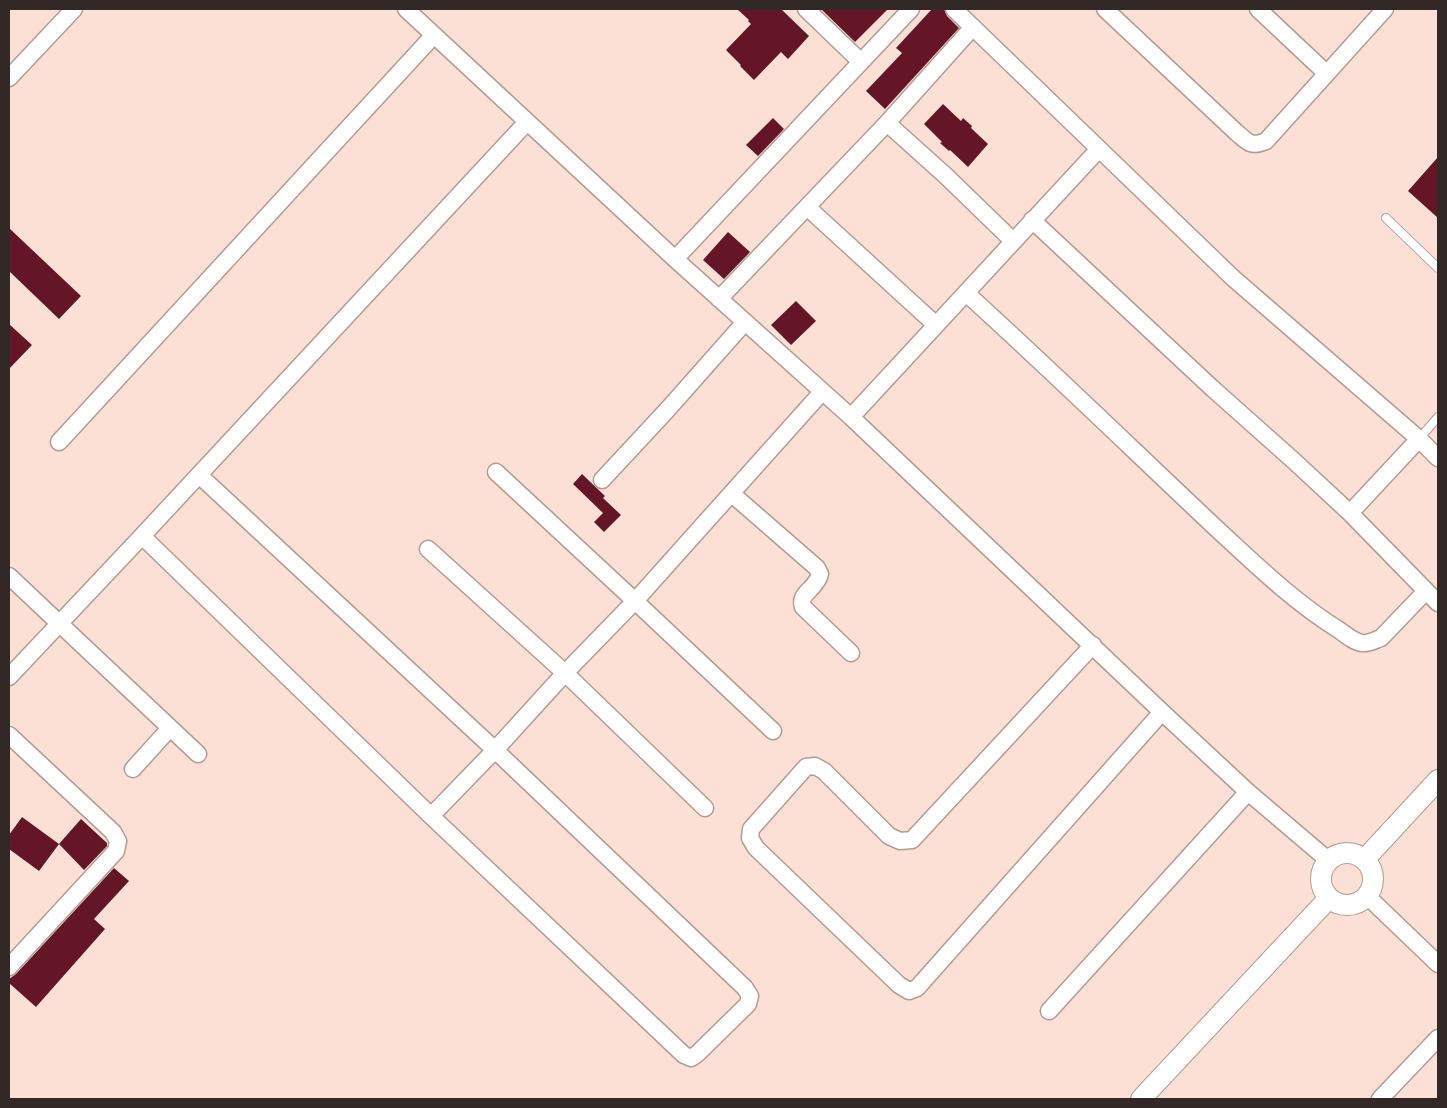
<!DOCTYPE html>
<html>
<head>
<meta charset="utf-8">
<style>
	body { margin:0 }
	#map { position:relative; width:1447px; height:1108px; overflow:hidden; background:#fce0d6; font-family:Helvetica,sans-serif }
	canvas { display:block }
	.frame { position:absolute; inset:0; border:10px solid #322825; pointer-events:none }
</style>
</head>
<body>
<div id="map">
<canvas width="1447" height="1108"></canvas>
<div class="frame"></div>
</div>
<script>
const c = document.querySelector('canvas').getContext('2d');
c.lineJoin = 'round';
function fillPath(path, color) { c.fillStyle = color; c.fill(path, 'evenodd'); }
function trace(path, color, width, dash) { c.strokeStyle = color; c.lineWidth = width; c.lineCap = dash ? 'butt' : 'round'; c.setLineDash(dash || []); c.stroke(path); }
const building = new Path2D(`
	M737 9H781L809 36 788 59 781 52 754 80 740 66 741 65 726 50 751 24 748 21 749 20Z
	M821 9H888L855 42Z
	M932 9H944L947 16 959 28 885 109 866 91 902 53 896 48Z
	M943 104 961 121 963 118 972 126 971 128 988 144 968 167 950 150 949 151 940 143 942 142 924 124Z
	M773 118 784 129 758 156 746 145Z
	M1438 157V218L1408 191Z
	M9 228 81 296 59 319 9 271Z
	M728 232 750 252 724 279 703 260Z
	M796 301 816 321 791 345 771 325Z
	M9 324 32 345 9 369Z
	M582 474 605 496 603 498 621 515 604 532 594 522 603 513 573 484Z
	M22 817 59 844 39 871 9 849V835Z
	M81 819 107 843V846L84 870 59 844Z
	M114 868 129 881 94 919 105 929 36 1007 9 983V979L16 974Z`);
const service = new Path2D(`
	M1386 218 1438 268
	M1419 439 1438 417`);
const minor = new Path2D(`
	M406 9 675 259 851 417 1162 712 1248 792 1328 860
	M806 9 861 62
	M954 9 1233 278 1419 439 1438 458
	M1105 9 1236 132C1247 141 1250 148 1266 141L1385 9
	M1258 9 1326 73
	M9 78 74 9
	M887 123 946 176 1013 241
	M807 207 936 325
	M1032 220 1212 388 1294 461 1350 513 1438 603
	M675 259 911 9
	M966 293C1051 370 1133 450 1217 529 1256 565 1294 602 1339 630 1346 635 1354 642 1362 643 1368 644 1375 640 1381 638L1426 591
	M719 299 887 123 973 27
	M851 417 1099 149
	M59 442 434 35
	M496 472 635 601 773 731
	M602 480 668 409 745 322
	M732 494 817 568 820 574C820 575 817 582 816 582 810 592 799 595 803 607L851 653
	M1350 513 1419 439
	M142 536 431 816 684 1055 691 1058 697 1054 748 1004 750 996 745 988 495 750 199 475
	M428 549 565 673 705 808
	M9 576 198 754
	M1093 645 912 840 900 841 889 836 824 771 815 766 806 767 751 829 750 838 756 848 899 985 909 991 917 988 1162 712
	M9 677 142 536 527 122
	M9 735 113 832 118 841 116 851 9 967
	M133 769 170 728
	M431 816 495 750 565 673 635 601 822 392
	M1367 896 1438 964
	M1049 1011 1248 792
	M1380 1099 1438 1038`);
const tertiary = new Path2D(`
	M1321 879a26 26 0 1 1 52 0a26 26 0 1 1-52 0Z
	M1365 859 1438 780
	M1141 1099 1329 898`);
fillPath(building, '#641627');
trace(service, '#b49b91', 10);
trace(minor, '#b49b91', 19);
trace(tertiary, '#b49b91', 22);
trace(service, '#fff', 8);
trace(minor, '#fff', 16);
trace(tertiary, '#fff', 20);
</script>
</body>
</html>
